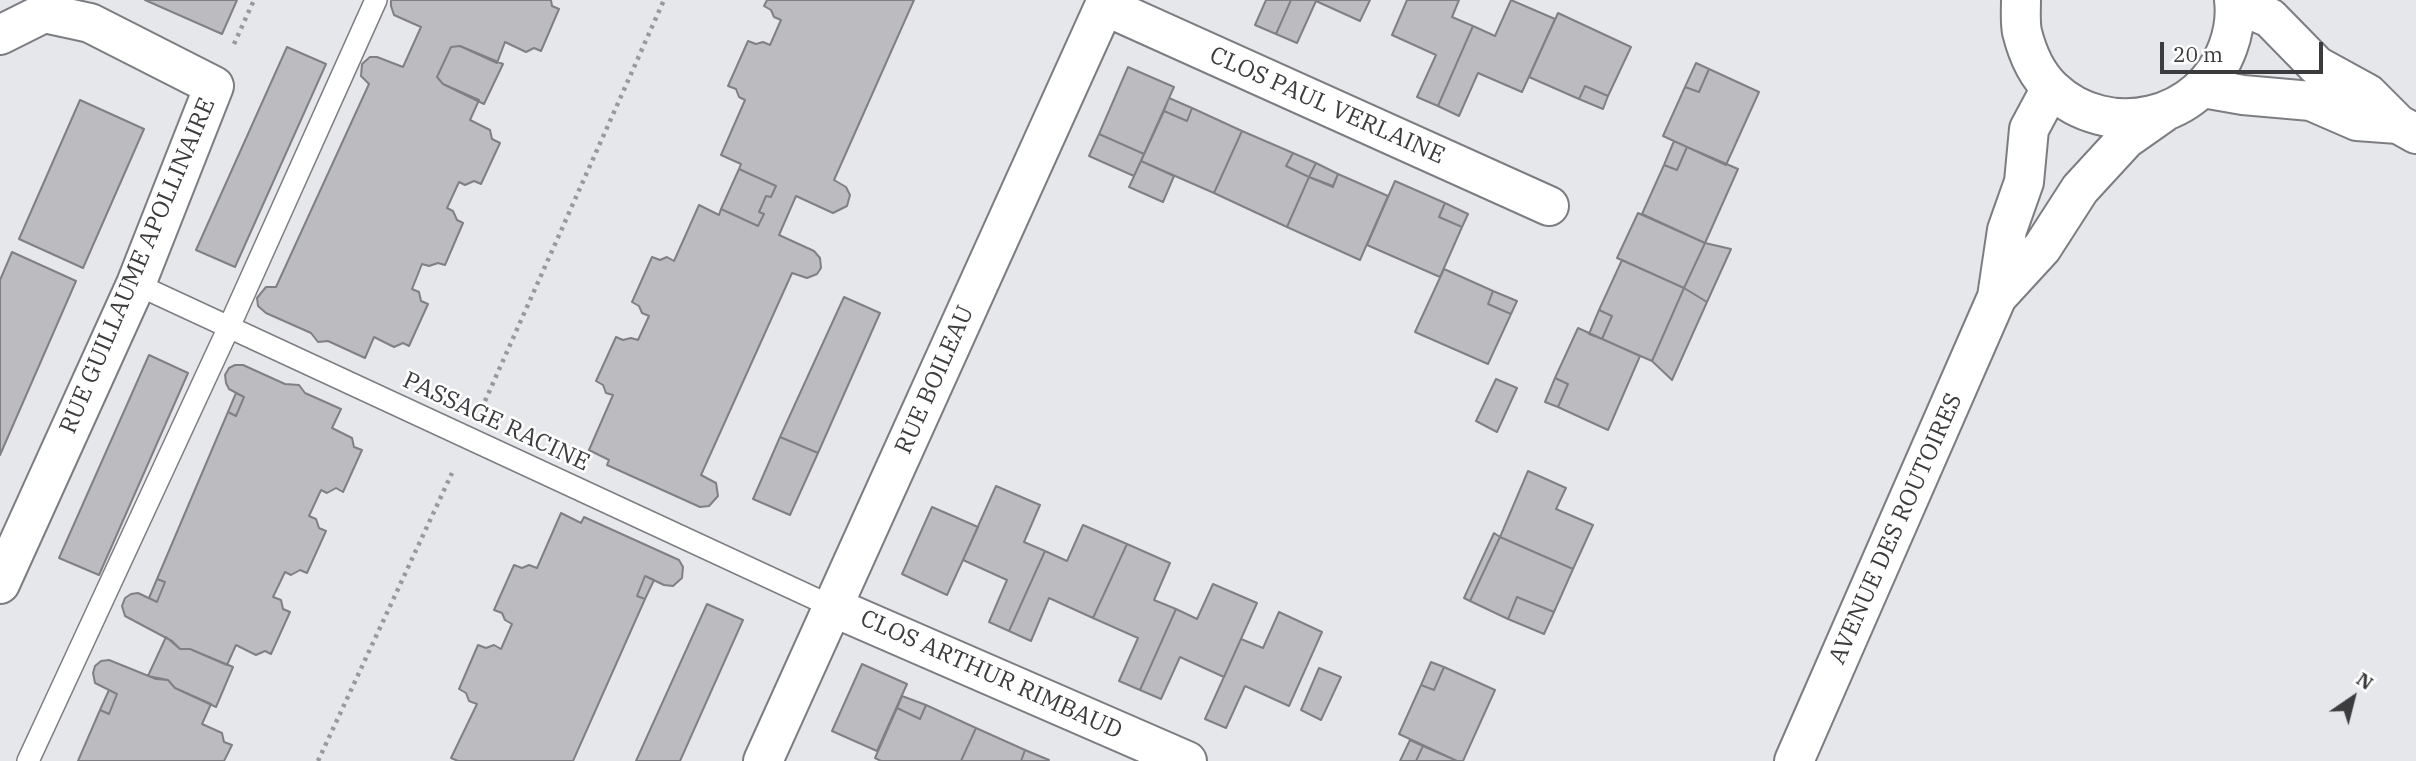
<!DOCTYPE html>
<html>
<head>
<meta charset="utf-8">
<style>
	body { margin:0 }
	#map { position:relative; width:2416px; height:761px; overflow:hidden; background:#e6e7eb; font-family:"IBM Plex Serif",serif }
	canvas { display:block }
	.north { position:absolute; left:2318px; top:663px; width:70px; height:70px; -webkit-text-stroke:5px #fff; paint-order:stroke; rotate:35deg; font-size:19px; font-weight:700; line-height:28px; text-align:center; color:#3c3c3e }
	.north::after { content:''; display:block; margin:auto; width:24px; height:32px; background:#3c3c3e; clip-path:polygon(50% 0,100% 100%,50% 72%,0 100%) }
	.scale { position:absolute; left:2160px; top:42px; width:163px; height:32px; box-sizing:border-box; border:4px solid #3c3c3e; border-top:0; padding-left:9px; font-size:21px; line-height:24px; white-space:nowrap; color:#3c3c3e; -webkit-text-stroke:5px #fff; paint-order:stroke }
</style>
</head>
<body>
<div id="map">
<canvas width="2416" height="761"></canvas>
<div class="north">N</div>
<div class="scale">20 m</div>
</div>
<script>
const c = document.querySelector('canvas').getContext('2d');
c.lineJoin = 'round';
function fillPath(path, color) { c.fillStyle = color; c.fill(path, 'evenodd'); }
function trace(path, color, width, dash) { c.strokeStyle = color; c.lineWidth = width; c.lineCap = dash ? 'butt' : 'round'; c.setLineDash(dash || []); c.stroke(path); }
function label(font, color, halo, rows, align = 'center') {
  c.font = font + ' "IBM Plex Serif",serif'; c.lineWidth = 5; c.setLineDash([]); c.textBaseline = 'middle'; c.strokeStyle = halo; c.fillStyle = color; for (const [text, x, y, turn = 0] of rows) {
    c.save(); c.translate(x, y); c.rotate((+turn || 0) * Math.PI / 180); c.textAlign = isNaN(turn) ? turn : align; if (halo) c.strokeText(text, 0, 0); c.fillText(text, 0, 0); c.restore();
  }
}
const building = new Path2D(`
	M145 0H237L222 34Z
	M391 0H551L552 6 559 9 541 51 534 48 526 52 505 42 497 63 460 46 451 47 437 77 443 84 479 100 470 120 490 130 492 139 500 143 481 184 474 181 465 185 459 182 447 208 453 211 457 220 463 223 445 265 438 263 429 266 422 264 412 289 419 292 421 301 428 304 409 346 403 343 394 347 374 337 365 358 328 341 318 342 311 333 266 313 258 306 257 298 266 287H276L369 84 361 76 362 64 370 57H377L403 67 421 27 394 15 391 6Z
	M767 0H914L834 180 846 187 850 195 847 206 833 213 796 196 779 235 814 251 820 258 821 268 817 274 807 278 792 273 701 475 716 483 718 496 709 506 700 507 607 465 609 460 589 450 613 395 606 393 603 385 596 381 616 337 623 340 631 338 638 340 649 316 642 313 639 306 632 302 652 257 660 260 667 257 674 261 699 205 719 215 721 209 758 226 764 214 759 212 766 196 771 197 776 186 739 169 741 164 721 155 745 100 739 97 736 89 728 86 748 41 756 44 763 42 770 45 781 20 774 17 771 10 764 6Z
	M1266 0H1291L1276 34 1255 25Z
	M1291 0H1370L1360 21 1316 1 1297 43 1276 34Z
	M1407 0H1459L1452 17 1473 26 1438 106 1417 97 1436 55 1392 35Z
	M1511 0 1555 19 1522 92 1478 73 1459 116 1438 106 1473 26 1495 36Z
	M1558 13 1631 47 1608 96 1585 86 1579 99 1529 77Z
	M460 46 503 64 484 104 443 84 437 77 451 47Z
	M287 47 326 64 235 267 196 250Z
	M1696 63 1709 69 1699 92 1685 87Z
	M1128 67 1174 87 1144 154 1099 134Z
	M1709 69 1759 92 1726 165 1663 136 1685 87 1699 92Z
	M1585 86 1608 96 1603 109 1579 99Z
	M1169 98 1192 108 1187 121 1164 111Z
	M80 100 144 129 83 268 19 239Z
	M1192 108 1242 131 1214 193 1141 161 1164 111 1187 121Z
	M1242 131 1293 153 1286 166 1309 177 1287 227 1214 193Z
	M1099 134 1144 154 1134 176 1089 156Z
	M1674 141 1687 147 1677 170 1664 165Z
	M1687 147 1738 169 1705 243 1642 214 1664 165 1677 170Z
	M1293 153 1316 163 1309 177 1286 166Z
	M1141 161 1174 176 1163 202 1129 187Z
	M1316 163 1338 174 1333 186 1309 177Z
	M739 169 776 186 771 197 766 196 759 212 764 214 758 226 721 209Z
	M1338 174 1388 196 1360 260 1287 227 1309 177 1333 187Z
	M1395 181 1445 203 1439 217 1462 227 1440 277 1367 245Z
	M1445 203 1468 214 1462 227 1439 217Z
	M1638 213 1705 243 1684 288 1617 258Z
	M1705 243 1731 249 1707 302 1684 288Z
	M12 252 76 281 0 455V280Z
	M1622 260 1684 288 1652 361 1602 339 1612 316 1599 310Z
	M1444 269 1493 291 1488 304 1511 314 1488 364 1415 332Z
	M1684 288 1707 302 1672 380 1652 361Z
	M1493 291 1517 301 1511 314 1488 304Z
	M844 297 880 313 818 453 780 437Z
	M1599 310 1612 316 1602 339 1589 334Z
	M1578 328 1640 356 1608 430 1558 407 1568 384 1555 378Z
	M149 355 188 373 99 575 59 558Z
	M235 365H243L285 384 299 385 305 393 341 409 332 428 352 438 354 447 362 450 343 492 336 488 327 493 321 490 309 516 316 519 319 528 326 531 307 573 300 570 291 575 285 572 273 597 281 600 283 609 290 612 271 654 265 651 256 655 236 645 227 665 190 649H180L172 641 125 616 122 606 125 598 131 594 138 593 157 602 165 582 157 579 228 412 236 416 244 397 229 389 226 383 225 375 229 368Z
	M1555 378 1568 384 1558 407 1545 402Z
	M1496 379 1517 388 1497 432 1476 421Z
	M236 393 244 397 236 416 228 412Z
	M780 437 818 453 790 515 753 499Z
	M1528 471 1566 488 1556 509 1593 525 1573 569 1500 537Z
	M996 486 1040 505 1024 542 1045 551 1009 631 989 622 1007 580 963 560Z
	M932 507 978 527 947 595 902 574Z
	M561 513 581 523 584 517 679 560 683 567 682 578 673 586 664 585 645 576 637 596 645 599 573 761H458L451 758 477 704 469 701 466 693 459 689 478 645 486 648 494 645 501 649 512 624 505 620 502 613 494 610 514 565 522 568 529 565 537 568Z
	M1083 525 1127 544 1093 618 1049 598 1031 641 1009 631 1045 551 1067 561Z
	M1494 533 1500 537 1470 601 1464 598Z
	M1500 537 1573 569 1554 612 1517 597 1508 619 1470 601Z
	M1127 544 1170 563 1154 600 1176 609 1140 690 1119 681 1138 638 1093 618Z
	M645 576 654 580 645 599 637 596Z
	M157 579 165 582 157 602 149 598Z
	M1213 584 1257 603 1224 677 1180 657 1161 699 1140 690 1176 609 1197 619Z
	M1517 597 1554 612 1544 634 1508 619Z
	M707 604 743 620 680 761H636Z
	M1279 612 1322 632 1289 706 1245 686 1226 728 1205 719 1241 639 1263 648Z
	M166 637 180 649H190L233 667 216 707 175 688 168 680 148 676Z
	M109 660 156 679 168 680 175 688 211 704 202 724 222 733 224 742 232 745 224 761H78L100 710 109 714 117 694 95 683 93 673 95 666 101 661Z
	M1431 662 1444 667 1434 690 1421 685Z
	M862 664 907 684 877 751 832 731Z
	M1444 667 1495 690 1463 761H1457L1399 734 1421 685 1434 690Z
	M1319 668 1341 677 1321 720 1301 710Z
	M109 690 117 694 109 714 100 710Z
	M902 696 926 705 920 719 897 708Z
	M926 705 976 728 961 761H881L875 758 897 708 920 719Z
	M976 728 1025 750 1021 761H961Z
	M1410 740 1423 746 1416 761H1400Z
	M1423 746 1457 761H1416Z
	M1025 750 1049 760 1048 761H1021Z`);
const path = new Path2D(`
	M234 44 254 0
	M485 401 664 0
	M318 761 452 473`);
const service = new Path2D(`
	M136 284 833 607
	M28 761 229 327 376 0`);
const minor = new Path2D(`
	M2235 3 2270 18 2317 66 2368 94 2398 124 2416 134
	M1105 6 1549 206
	M0 35 44 13 90 23 214 86 136 284 0 584
	M2203 88 2243 95 2311 101 2357 121 2398 124
	M833 607 1187 761
	M763 761 1107 0`);
const tertiary = new Path2D(`
	M2021 0C2021 10 2020 22 2022 32 2027 52 2036 74 2052 89 2108 142 2202 120 2228 47 2233 33 2236 16 2234 0
	M1997 297 2042 248 2080 189 2126 139 2163 113
	M1794 761 1997 297 2007 230 2024 182 2029 129 2051 88`);
const streetNames = [
	["CLOS PAUL VERLAINE",1327,106,24],
	["RUE GUILLAUME APOLLINAIRE",138,266,-67],
	["RUE BOILEAU",935,380,-66],
	["PASSAGE RACINE",496,422,25],
	["AVENUE DES ROUTOIRES",1896,529,-66],
	["CLOS ARTHUR RIMBAUD",991,675,24]
];
fillPath(building, '#bbbbc0');
trace(building, '#808084', 2);
trace(service, '#7c7d81', 24);
trace(minor, '#7c7d81', 42);
trace(tertiary, '#7c7d81', 42);
trace(path, '#99999c', 4.5, [3.5, 5]);
trace(service, '#fff', 21);
trace(minor, '#fff', 38);
trace(tertiary, '#fff', 38);
label('24px', '#3c3c3e', '#fff', streetNames);
</script>
</body>
</html>
